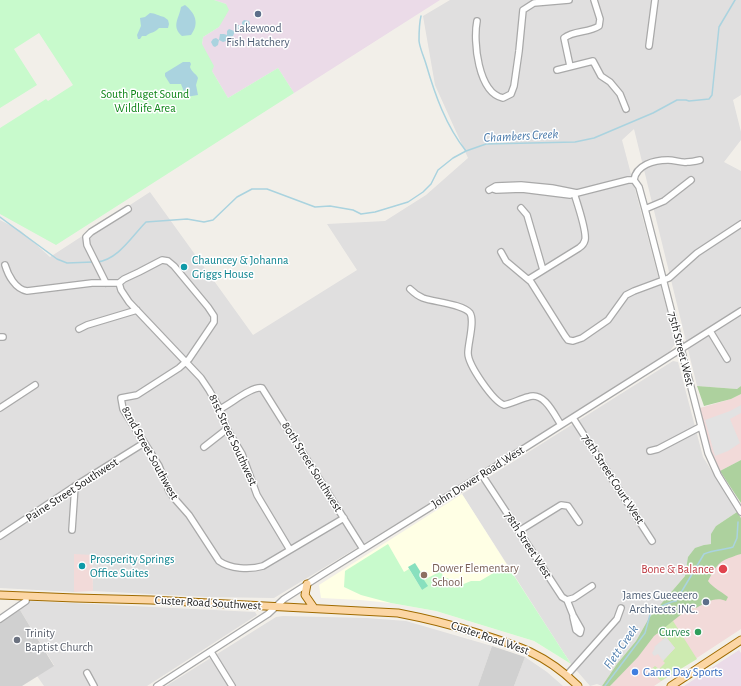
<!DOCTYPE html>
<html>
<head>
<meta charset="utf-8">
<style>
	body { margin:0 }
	canvas { display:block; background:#f2efe9 }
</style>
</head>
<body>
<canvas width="741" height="686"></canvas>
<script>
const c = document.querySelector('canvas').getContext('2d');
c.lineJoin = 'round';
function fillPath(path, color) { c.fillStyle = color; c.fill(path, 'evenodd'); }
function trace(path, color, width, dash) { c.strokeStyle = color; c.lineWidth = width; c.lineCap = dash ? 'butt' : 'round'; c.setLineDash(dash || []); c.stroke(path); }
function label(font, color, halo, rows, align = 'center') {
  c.font = font + ' "Alegreya Sans",sans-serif'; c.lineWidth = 3; c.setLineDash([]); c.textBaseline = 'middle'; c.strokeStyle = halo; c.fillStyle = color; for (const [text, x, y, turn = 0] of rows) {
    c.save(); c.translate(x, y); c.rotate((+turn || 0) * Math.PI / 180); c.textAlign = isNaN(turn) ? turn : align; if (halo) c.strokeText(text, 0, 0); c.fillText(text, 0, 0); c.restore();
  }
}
const residential = new Path2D(`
	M450 0H741V95L733 100 741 132V140L724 162 741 171V386L737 389 697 386 634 129 622 140 675 340V344L670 351 564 419 388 529 274 598 208 597 93 591 92 555H74V592L0 588V220L21 231 50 257 150 192 253 335 357 270 327 224 385 221 426 195 468 158 435 85 423 16Z
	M673 361 678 362 703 457 737 512 716 526 711 544 704 545 686 571 685 576 649 618 636 641 617 664 602 686 597 684 590 686 571 664 462 494Z
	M30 601 255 612 257 615 147 686H44L37 676 54 665 20 610Z
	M283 616 367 618 406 621 492 646 478 686H166L276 617Z
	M525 657 547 672 563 686H514Z`);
const commercial = new Path2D(`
	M741 394V460L720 471 712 456 700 408 731 399Z
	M741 538V629L654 686H610L620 675 645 641Z
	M74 554 92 555 93 591 74 592Z`);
const industrial = new Path2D(`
	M214 0H440L294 93 278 68 228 98 212 71 202 45 203 37 219 27 226 4Z
	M739 650 741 653V686H684Z`);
const education = new Path2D(`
	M462 494 547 628 571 664 534 641 436 611 391 603 360 600 321 598 319 585Z`);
const religious = new Path2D(`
	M20 610 54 666 22 686H0V622Z
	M492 646 525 657 514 686H478Z`);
const grass = new Path2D(`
	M673 621 697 659 661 681 650 670 655 666 659 669 665 663 663 661 675 648 666 637 663 639 656 632Z`);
const forest = new Path2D(`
	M697 386 737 389 741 386V394L731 399 704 406Z
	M741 460V503L720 471Z
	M737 512 741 518V554C735 555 734 557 729 558 717 562 714 570 708 581 713 588 721 591 728 597L726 601C715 596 706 603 696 608L693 605 654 636 638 657 612 684 610 686H602L617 664 636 641 649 618 685 576 688 557 695 548 704 545 711 544V534L716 526Z`);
const park = new Path2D(`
	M0 0H214L226 4 229 10 219 27 203 37 202 44 214 66 212 71 228 98 278 68 294 93 56 245 0 214V128L46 99 48 101 73 85 39 33 14 49 37 85 0 108Z
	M388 544 404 572 409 569 422 590 424 580 439 572 442 573 443 578 438 581 437 582 441 583 442 580 448 578 454 588 471 581H480L507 565 571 664 534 641 436 611 391 603 361 595 344 587 345 571Z`);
const pitch = new Path2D(`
	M415 563 425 579 424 580 428 586 422 590 408 567Z`);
const parking = new Path2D(`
	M741 405V413L730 419 740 443 728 451 715 456 705 420 730 411Z
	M666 637 675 648 663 661 658 654 654 656 652 653 655 648 654 647Z`);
const water = new Path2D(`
	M185 5C195 13 200 23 191 35L182 36C171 26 179 19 181 7Z
	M150 13C155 13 159 16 164 17L168 20 169 24 168 28H159C155 33 150 32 146 36H142L140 39H138L137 35 141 26 140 18 145 17Z
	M244 20 249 21 250 24 249 27 245 28 242 26 241 32 237 33 235 31 233 36 230 37 227 36 226 41 223 42 219 40 218 45 215 47 213 46 211 42 213 39 216 38 219 40 220 34H224L227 35V31L229 29 234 31 235 26 238 25 242 26V22Z
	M183 62H190L191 64 190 67C192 73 196 73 198 78L196 85 198 95 186 97 181 84H170L165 76V73Z`);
const stream = new Path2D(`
	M421 16C419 24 419 32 419 41 420 49 424 57 426 64 435 95 446 126 466 151
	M0 217 57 259 67 263 93 262
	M97 262C118 260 132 236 146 222L187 219 204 222 213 220 237 197 252 189H267L315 207 330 206 353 210 361 214 375 212 408 202 423 192 431 184 438 170 453 158 466 151 486 144 575 142 594 138 653 113 677 100H686L689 101 709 99 712 95 719 27 735 0
	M605 686 645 633 651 611C660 608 667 602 676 601L704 554C713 550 724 550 733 547L737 538 738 522`);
const minor = new Path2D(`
	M477 21C473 41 478 93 503 98L511 94 514 86 519 51 523 10 534 3 569 0
	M649 46 655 0
	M570 66 564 38C574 30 589 33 599 26L600 19 594 0
	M557 70 593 61 601 76 610 82 620 94 626 109
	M634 180 639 187 645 209 708 453 718 475 741 512
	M634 180C636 165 654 160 668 160 675 160 681 163 687 162 691 162 696 161 700 160
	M493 189 496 190 522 189 570 195 574 193
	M489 190 496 186 521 185 552 188 577 193 628 180H634
	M521 208 527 215 543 270
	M645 209 664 201 691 180
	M501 252 506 261 531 282 565 336 568 340 573 341 582 338 608 320 626 295 634 291 669 278 697 253 741 224
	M5 265C8 275 15 289 27 291L92 283H119L124 279 139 272 162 260 168 261 174 266 208 307 214 316V322L189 359 179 368 137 395 121 398 123 409 159 466 169 491 174 498 189 515 219 561C230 569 250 570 263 566L344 518
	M529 279 579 248C582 246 584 244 585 240 587 231 577 203 574 193
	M106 283 87 245 86 237 91 232 128 209
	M119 283 121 290 129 302 201 378 209 390 220 409 227 429 242 454 257 495 290 550
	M410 289C414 293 418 296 423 298 434 302 463 304 470 313 475 321 468 343 468 353 468 365 493 401 504 405 513 403 520 399 528 397 544 391 554 414 561 425
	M79 329 87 325 137 310
	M710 331 727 359
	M0 337H3
	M0 408 35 385
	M220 409C231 404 251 386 262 388L363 549
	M573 418 652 541
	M204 447 227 429
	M650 451 658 449 700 427
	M482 475 562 597 567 600 573 615 581 629 580 633
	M72 530 75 486
	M519 531 561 505 568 506 579 522
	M0 536 75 486 144 443
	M567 600 574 598 592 586
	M573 617 576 630 580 633
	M0 619 26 601V596
	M211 652 232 686
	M87 673 94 686
	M567 675 617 619 621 608
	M157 686 268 614 284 599 323 574 482 475 741 311`);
const major = new Path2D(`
	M307 584 305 595 314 608
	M0 595 75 598 151 600 398 613C424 618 449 624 474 632 517 645 546 654 578 686
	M671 686 741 640`);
const markers = [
	[258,14,4,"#5c6f8a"],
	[184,267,4,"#0f9aa8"],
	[82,566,4,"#0f9aa8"],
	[723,569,5,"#e0444e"],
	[424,575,4,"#8d6e63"],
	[706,602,4,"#5c6f8a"],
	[698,632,4,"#2e9e5b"],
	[17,640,4,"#6b7280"],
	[635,672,4,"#3f7fe0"]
];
const serviceNames = [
	["Lakewood",258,28],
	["Fish Hatchery",258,42],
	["James Gueeeero",698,595,"right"],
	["Architects INC.",698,609,"right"]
];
const parkNames = [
	["South Puget Sound",145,94],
	["Wildlife Area",145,108]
];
const cultureNames = [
	["Chauncey & Johanna",192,260],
	["Griggs House",192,274],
	["Prosperity Springs",90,559],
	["Office Suites",90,573]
];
const streetNames = [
	["75th Street West",681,349,76],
	["81st Street Southwest",233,440,65],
	["82nd Street Southwest",150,453,61],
	["80th Street Southwest",312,467,58],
	["John Dower Road West",478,477,-32],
	["76th Street Court West",613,479,57],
	["Paine Street Southwest",72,490,-33],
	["78th Street West",528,545,57],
	["Custer Road Southwest",208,603,3],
	["Custer Road West",490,638,19]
];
const educationNames = [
	["Dower Elementary",432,568],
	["School",432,582]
];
const healthNames = [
	["Bone & Balance",714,569]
];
const leisureNames = [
	["Curves",690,632]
];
const worshipNames = [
	["Trinity",25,633],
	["Baptist Church",25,647]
];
const shopNames = [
	["Game Day Sports",643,672]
];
const waterNames = [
	["Chambers Creek",521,136,-3],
	["Flett Creek",621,647,-55]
];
fillPath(residential, '#e0dfdf');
fillPath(commercial, '#f2dad9');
fillPath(industrial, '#ebdbe8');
fillPath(education, '#ffffe5');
fillPath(religious, '#d0d0d0');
fillPath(grass, '#cdebb0');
fillPath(forest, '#add19e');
fillPath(park, '#c8facc');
fillPath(pitch, '#88e0be');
fillPath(parking, '#e2e2e2');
fillPath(water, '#aad3df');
trace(stream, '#aad3df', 1.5);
trace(minor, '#a9a9a9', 8);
trace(major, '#a06b00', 9);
trace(minor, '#fff', 5.5);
trace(major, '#fcd6a4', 7);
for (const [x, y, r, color] of markers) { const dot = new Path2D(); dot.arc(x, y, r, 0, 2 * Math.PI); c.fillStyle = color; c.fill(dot); trace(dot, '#fff', 1.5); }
label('12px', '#4e5e75', '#fff', serviceNames);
label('12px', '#0c8416', '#fff', parkNames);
label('12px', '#0d838f', '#fff', cultureNames, 'left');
label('12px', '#222', '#fff', streetNames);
label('12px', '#785e54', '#fff', educationNames, 'left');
label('12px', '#be3a42', '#fff', healthNames, 'right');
label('12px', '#27864d', '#fff', leisureNames, 'right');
label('12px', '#5b616d', '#fff', worshipNames, 'left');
label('12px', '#366cbe', '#fff', shopNames, 'left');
label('italic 13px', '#4a7aab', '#fff', waterNames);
</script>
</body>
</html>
